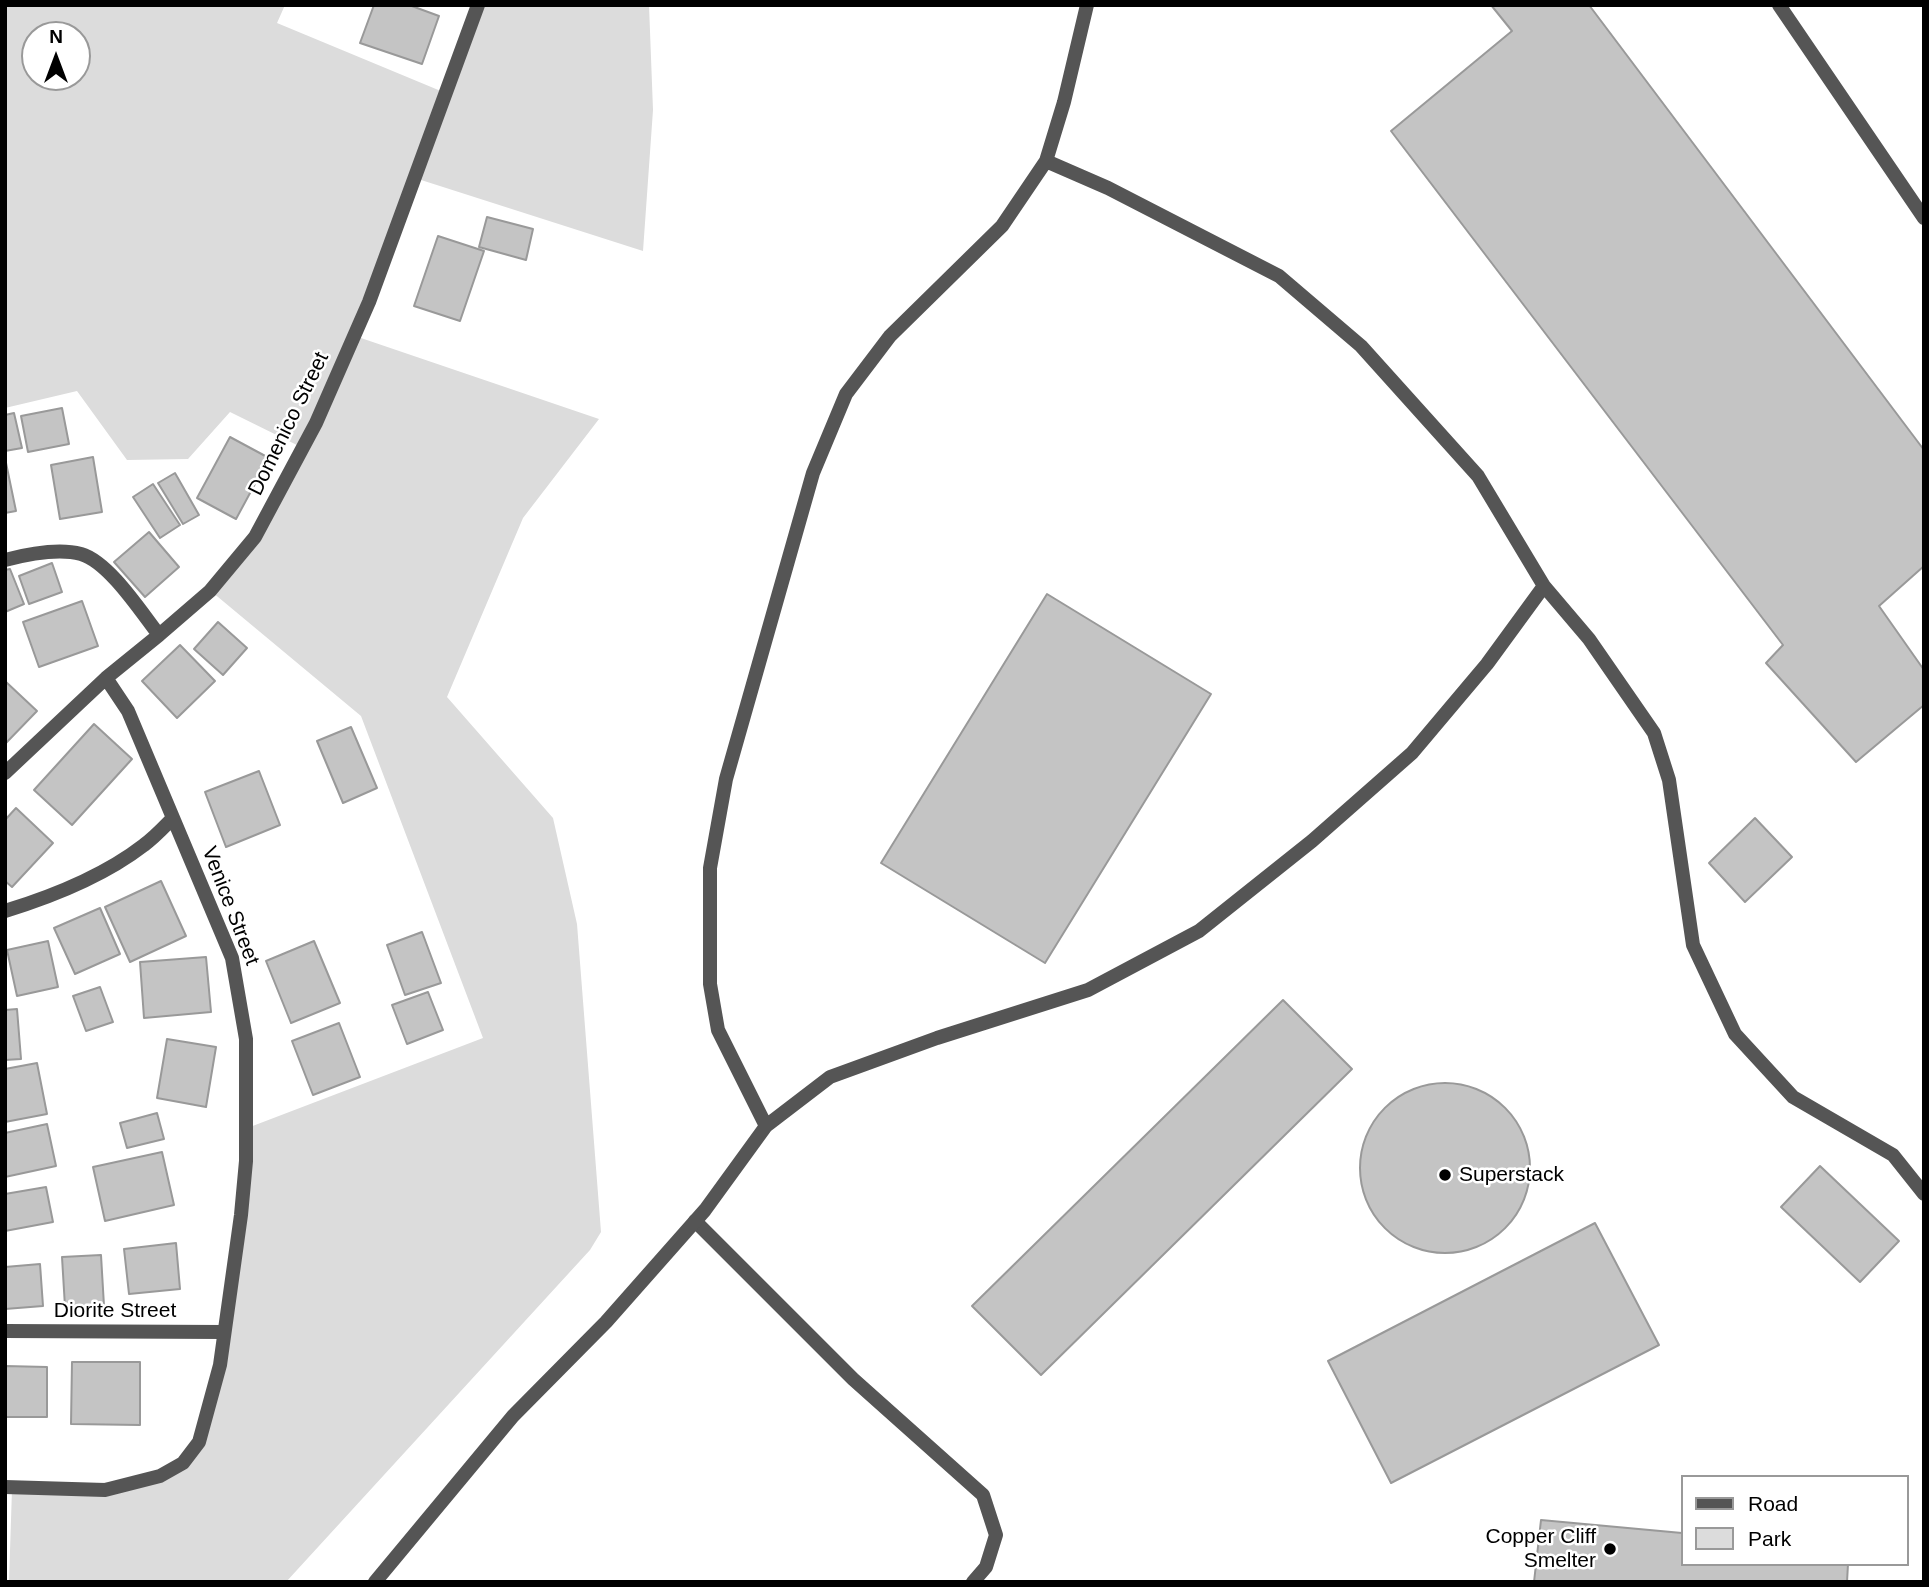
<!DOCTYPE html>
<html>
<head>
<meta charset="utf-8">
<style>
	body { margin:0 }
	#map { position:relative; width:1929px; height:1587px; overflow:hidden; background:#fff; font-family:Arial,sans-serif }
	canvas { display:block }
	.frame { position:absolute; inset:0; border:7px solid #000; pointer-events:none }
	.legend { position:absolute; left:1681px; top:1475px; width:228px; height:91px; box-sizing:border-box; background:#fff; border:2px solid #999; margin:0; padding:9px 12px; list-style:none; font-size:21px; color:#000 }
	.legend li { display:flex; align-items:center; gap:14px; height:35px }
	.legend b { width:35px; border:2px solid #999 }
	.north { position:absolute; left:21px; top:21px; width:70px; height:70px; box-sizing:border-box; background:#fff; border:2px solid #999; border-radius:50%; rotate:0deg; font-size:19px; font-weight:700; line-height:28px; text-align:center; color:#000 }
	.north::after { content:''; display:block; margin:auto; width:24px; height:32px; background:#000; clip-path:polygon(50% 0,100% 100%,50% 72%,0 100%) }
</style>
</head>
<body>
<div id="map">
<canvas width="1929" height="1587"></canvas>
<div class="frame"></div>
<ul class="legend">
<li><b style="height:9px;background:#555"></b>Road</li>
<li><b style="height:19px;background:#dcdcdc"></b>Park</li>
</ul>
<div class="north">N</div>
</div>
<script>
const c = document.querySelector('canvas').getContext('2d');
c.lineJoin = 'round';
function fillPath(path, color) { c.fillStyle = color; c.fill(path, 'evenodd'); }
function trace(path, color, width, dash) { c.strokeStyle = color; c.lineWidth = width; c.lineCap = dash ? 'butt' : 'round'; c.setLineDash(dash || []); c.stroke(path); }
function label(font, color, halo, rows, align = 'center') {
  c.font = font + ' Arial,sans-serif'; c.lineWidth = 5; c.setLineDash([]); c.textBaseline = 'middle'; c.strokeStyle = halo; c.fillStyle = color; for (const [text, x, y, turn = 0] of rows) {
    c.save(); c.translate(x, y); c.rotate((+turn || 0) * Math.PI / 180); c.textAlign = isNaN(turn) ? turn : align; if (halo) c.strokeText(text, 0, 0); c.fillText(text, 0, 0); c.restore();
  }
}
const green = new Path2D(`
	M5 5H285L277 23 448 94 481 5H649L653 110 643 251 418 179 358 337 599 419 523 518 447 697 553 818 577 924 601 1232 590 1250 286 1582H9L12 1489 160 1479 202 1443 250 1127 483 1038 361 716 212 592 305 449 230 412 188 459 127 460 77 391 5 408ZM35 35H77V77H35Z`);
const building = new Path2D(`
	M374 5H409L439 16 422 64 360 43Z
	M1491 5H1589L1924 450V566L1879 606 1924 670V705L1856 762 1766 663 1783 645 1391 131 1512 31Z
	M487 217 533 229 526 260 479 247Z
	M438 236 484 251 460 321 414 306Z
	M62 408 69 444 28 452 21 416Z
	M14 413 22 448 5 451V415Z
	M230 437 269 458 236 519 197 498Z
	M93 457 102 512 60 519 51 465Z
	M5 458 16 511 5 513Z
	M175 473 199 515 183 524 158 483Z
	M153 484 180 525 160 538 133 497Z
	M149 532 179 567 145 597 114 562Z
	M52 563 62 592 29 604 19 576Z
	M10 569 24 604 5 612V570Z
	M1047 594 1211 694 1045 963 881 863Z
	M82 601 98 646 39 667 23 622Z
	M218 622 247 648 223 675 194 649Z
	M180 645 215 681 177 718 142 681Z
	M5 681 37 711 5 744Z
	M94 724 132 759 72 825 34 790Z
	M351 727 377 788 343 803 317 741Z
	M259 771 280 825 226 847 205 792Z
	M16 808 53 843 12 887 5 881V820Z
	M1755 818 1792 857 1745 902 1709 863Z
	M161 881 186 936 130 962 105 907Z
	M100 908 120 954 75 974 54 928Z
	M422 932 441 983 405 995 387 945Z
	M48 941 58 987 17 996 7 950Z
	M314 941 340 1003 291 1023 266 961Z
	M206 957 211 1012 144 1018 140 962Z
	M100 987 113 1022 86 1031 73 996Z
	M428 992 443 1030 407 1044 392 1005Z
	M1283 1000 1352 1069 1041 1375 972 1306Z
	M17 1009 21 1059 5 1060V1010Z
	M339 1023 360 1077 313 1095 292 1041Z
	M167 1039 216 1047 206 1107 157 1098Z
	M37 1063 47 1114 5 1122V1069Z
	M1360 1168a85 85 0 1 1 170 0a85 85 0 1 1-170 0Z
	M157 1113 164 1139 127 1148 120 1123Z
	M47 1124 56 1166 5 1177V1133Z
	M162 1152 174 1205 105 1221 93 1167Z
	M1820 1166 1899 1241 1860 1282 1781 1207Z
	M46 1187 53 1222 5 1231V1194Z
	M1595 1223 1659 1345 1391 1483 1328 1361Z
	M176 1243 180 1289 129 1294 124 1249Z
	M101 1255 104 1306 65 1307 62 1257Z
	M40 1264 43 1306 5 1309V1267Z
	M72 1362H140V1425L71 1424Z
	M5 1366 47 1367V1417H5Z
	M1541 1520 1682 1533V1564H1848L1847 1582H1534Z`);
const lane = new Path2D(`
	M695 1221 853 1379 983 1495 996 1535 986 1567 973 1582`);
const street = new Path2D(`
	M1779 5 1924 218
	M1046 161 1108 188 1279 276 1361 346 1478 476 1544 586 1589 639 1654 733 1669 780 1693 945 1735 1034 1793 1097 1893 1155 1924 1194
	M5 560C28 554 58 548 81 554 109 562 141 612 159 635
	M5 773 106 678 159 635 210 591 255 537 316 423 369 302 478 5
	M5 911C54 896 104 876 144 845 155 837 164 827 173 818
	M766 1126 718 1030 710 984V868L726 779 813 473 846 394 890 336 1002 226 1046 161 1064 102 1087 5
	M5 1331 224 1332
	M5 1487 105 1490 160 1476 183 1463 199 1442 220 1365 241 1215 246 1161V1039L232 958 128 711 106 678
	M375 1582 513 1416 606 1322 705 1210 766 1126 830 1077 937 1038 1088 990 1199 931 1312 841 1412 753 1487 664 1544 586`);
const markers = [
	[1445,1175,7,"#000"],
	[1610,1549,7,"#000"]
];
const streetNames = [
	["Domenico Street",289,424,-64],
	["Venice Street",230,906,69],
	["Diorite Street",115,1311]
];
const poiNames = [
	["Superstack",1459,1175],
	["Copper Cliff",1596,1537,"right"],
	["Smelter",1596,1561,"right"]
];
fillPath(green, '#dcdcdc');
fillPath(building, '#c4c4c4');
trace(building, '#999', 2);
trace(lane, '#555', 14);
trace(street, '#555', 14);
for (const [x, y, r, color] of markers) { const dot = new Path2D(); dot.arc(x, y, r, 0, 2 * Math.PI); c.fillStyle = color; c.fill(dot); trace(dot, '#fff', 2.5); }
label('21px', '#000', '#fff', streetNames);
label('21px', '#000', '#fff', poiNames, 'left');
</script>
</body>
</html>
